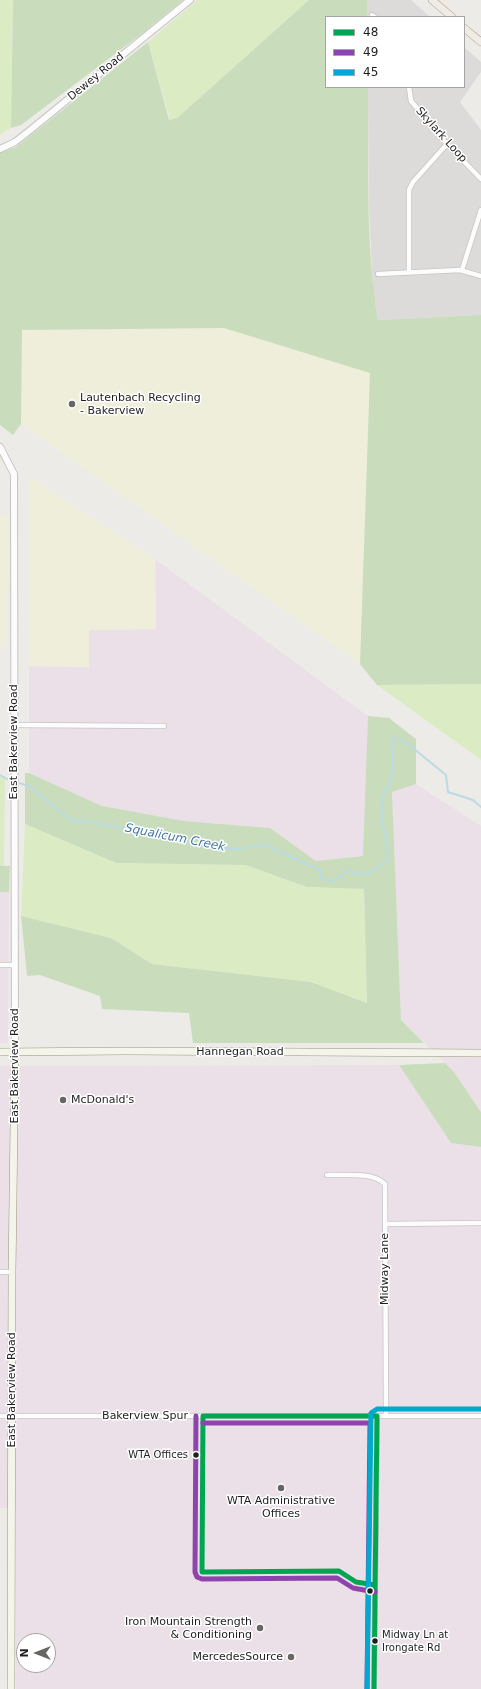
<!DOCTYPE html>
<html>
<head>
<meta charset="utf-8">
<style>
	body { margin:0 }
	#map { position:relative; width:481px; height:1689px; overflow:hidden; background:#edebe8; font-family:"DejaVu Sans",sans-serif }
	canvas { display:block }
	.legend { position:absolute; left:325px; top:16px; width:140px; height:72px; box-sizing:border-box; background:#fff; border:1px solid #a5a5a5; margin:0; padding:5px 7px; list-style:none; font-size:12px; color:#1f1f1f }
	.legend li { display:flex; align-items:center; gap:8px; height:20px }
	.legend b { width:20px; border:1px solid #a5a5a5 }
	.north { position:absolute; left:16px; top:1633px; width:40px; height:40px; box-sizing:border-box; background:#fff; border:1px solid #a5a5a5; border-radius:50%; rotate:270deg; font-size:11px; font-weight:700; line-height:16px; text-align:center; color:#1f1f1f }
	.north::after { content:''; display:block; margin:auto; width:14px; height:18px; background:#676665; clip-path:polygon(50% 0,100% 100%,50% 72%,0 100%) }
</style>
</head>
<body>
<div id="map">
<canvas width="481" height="1689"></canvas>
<ul class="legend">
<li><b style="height:5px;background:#00a651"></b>48</li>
<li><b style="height:5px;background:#8e44ad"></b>49</li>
<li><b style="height:5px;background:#00a9ce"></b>45</li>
</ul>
<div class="north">N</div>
</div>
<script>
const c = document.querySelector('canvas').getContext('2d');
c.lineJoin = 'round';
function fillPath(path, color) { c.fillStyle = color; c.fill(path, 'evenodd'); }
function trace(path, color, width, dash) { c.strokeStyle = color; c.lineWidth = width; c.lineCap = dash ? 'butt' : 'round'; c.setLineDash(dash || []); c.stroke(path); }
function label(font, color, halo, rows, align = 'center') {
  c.font = font + ' "DejaVu Sans",sans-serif'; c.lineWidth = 3; c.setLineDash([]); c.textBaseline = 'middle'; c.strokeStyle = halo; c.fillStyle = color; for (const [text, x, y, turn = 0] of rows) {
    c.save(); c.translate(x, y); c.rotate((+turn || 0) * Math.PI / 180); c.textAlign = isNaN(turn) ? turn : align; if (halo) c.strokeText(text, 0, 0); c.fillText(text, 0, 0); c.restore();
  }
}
const residential = new Path2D(`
	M367 0H411L430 17H367Z
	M464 47 481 62V72L460 102 481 130V315L378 320 373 290 369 208 368 87H464Z`);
const industrial = new Path2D(`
	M155 559 368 716 364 856 316 861 270 828 184 821 102 806 29 773V666L89 667V630L156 629Z
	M416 784 481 826V1112L454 1072 401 1020 392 792Z
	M0 892H9L8 1043H0Z
	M399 1065 451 1143 481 1147V1689H16V1508H0V1542V1066ZM24 1641H48V1665H24Z`);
const farmland = new Path2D(`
	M224 328 370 373 360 664 21 424 22 330Z
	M30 477 155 559 156 629 89 630V667L29 666Z
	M0 516H10L7 646H0Z`);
const grass = new Path2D(`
	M0 0H13L11 128 0 135Z
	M197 0H309L177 118 170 120 148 42Z
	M481 684V760L377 685Z
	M0 776H5L4 866H0Z
	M25 824 116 863 245 865 307 887 364 889 367 1003 311 982 152 964 111 938 21 916Z`);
const forest = new Path2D(`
	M13 0H183L144 32 21 125 11 128Z
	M309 0H367V17H326V87H368C369 164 365 243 378 320L481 315V684L377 685 360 664 370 373 224 328 22 330 21 424 13 435 0 425V152L16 147 148 42 169 120 177 118Z
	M368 716 389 718 416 739V784L392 792 401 1020 424 1043H193L189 1013 102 1009 100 996 40 975 27 976 21 916 111 938 152 964 311 982 367 1003 364 889 307 887 245 865 116 863 25 824V773H29L102 806 184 821 270 828 316 861 363 856Z
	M0 866H10L9 892H0Z
	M445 1063 454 1072 481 1112V1147L451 1143 399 1065Z`);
const stream = new Path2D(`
	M0 775 9 780 29 786 69 819 129 829 203 846 235 849 265 845 320 870 321 878C335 884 338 879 348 869 350 870 353 873 356 874 368 876 380 867 388 859L382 818 383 796 391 780 393 762 392 738 403 740 446 775 448 792 473 800 481 807`);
const minor = new Path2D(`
	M372 15 375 17
	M409 87 411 101 447 144 481 179
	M462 270 481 210
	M409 272V190L413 182 447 144
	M378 274 460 270 481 276
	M14 725 164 726
	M0 965H14
	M327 1175C345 1176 372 1171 385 1184L386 1416
	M386 1224 481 1223
	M0 1272H12
	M0 1416H481
	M374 1689 377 1416`);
const tertiary = new Path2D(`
	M0 149 15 142 29 131 190 0
	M0 447 14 474 15 1052`);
const secondary = new Path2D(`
	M0 1052 126 1051 481 1053
	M11 1689 12 1272 15 1052`);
const primary = new Path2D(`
	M432 0 452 17
	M464 28 481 42`);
const bus1 = new Path2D(`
	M203 1416H377L374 1689
	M203 1416 202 1572 339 1571 356 1582 375 1585`);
const bus2 = new Path2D(`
	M196 1416 195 1572 197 1577 202 1579 337 1578 353 1588 375 1592
	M203 1423H370L367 1689`);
const bus3 = new Path2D(`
	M367 1689 371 1413 377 1409H481`);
const markers = [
	[72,404,4,"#676665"],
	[63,1100,4,"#676665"],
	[196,1455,3.5,"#1f1f1f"],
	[281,1488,4,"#676665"],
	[370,1591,3.5,"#1f1f1f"],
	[260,1628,4,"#676665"],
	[375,1641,3.5,"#1f1f1f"],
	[291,1657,4,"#676665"]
];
const busNames = [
	["WTA Offices",188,1455],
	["Midway Ln at",382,1635,"left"],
	["Irongate Rd",382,1648,"left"]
];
const streetNames = [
	["Dewey Road",96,77,-39],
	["Skylark Loop",441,135,48],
	["East Bakerview Road",14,742,-90],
	["Hannegan Road",240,1052],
	["East Bakerview Road",15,1066,-90],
	["Midway Lane",385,1269,-90],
	["East Bakerview Road",12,1390,-90],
	["Bakerview Spur",145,1416]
];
const poiNames = [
	["Lautenbach Recycling",80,398],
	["- Bakerview",80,411],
	["McDonald's",71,1100],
	["WTA Administrative",281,1501,"center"],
	["Offices",281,1514,"center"],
	["Iron Mountain Strength",252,1622,"right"],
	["& Conditioning",252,1635,"right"],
	["MercedesSource",283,1657,"right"]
];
const waterNames = [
	["Squalicum Creek",175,838,11]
];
fillPath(residential, '#dcdbd9');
fillPath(industrial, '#ebe0e7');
fillPath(farmland, '#eeeedb');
fillPath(grass, '#dbecc5');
fillPath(forest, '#c9ddbc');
trace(stream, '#badbe2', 2);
trace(minor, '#c6c5c4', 6);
trace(tertiary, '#c6c5c4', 8);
trace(secondary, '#97977f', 8);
trace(primary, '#a49884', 8);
trace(minor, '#fcfcfc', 4.5);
trace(tertiary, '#fcfcfc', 6);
trace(secondary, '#f4f4eb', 7);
trace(primary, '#f1ebe5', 7);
trace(bus1, '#00a651', 5);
trace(bus2, '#8e44ad', 5);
trace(bus3, '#00a9ce', 5);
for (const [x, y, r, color] of markers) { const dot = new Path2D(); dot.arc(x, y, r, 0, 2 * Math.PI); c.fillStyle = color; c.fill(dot); trace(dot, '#fff', 1.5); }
label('10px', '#1f1f1f', '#fff', busNames, 'right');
label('11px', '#1f1f1f', '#fff', streetNames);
label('11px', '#1f1f1f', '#fff', poiNames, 'left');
label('italic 12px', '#4277a3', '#fff', waterNames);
</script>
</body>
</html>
